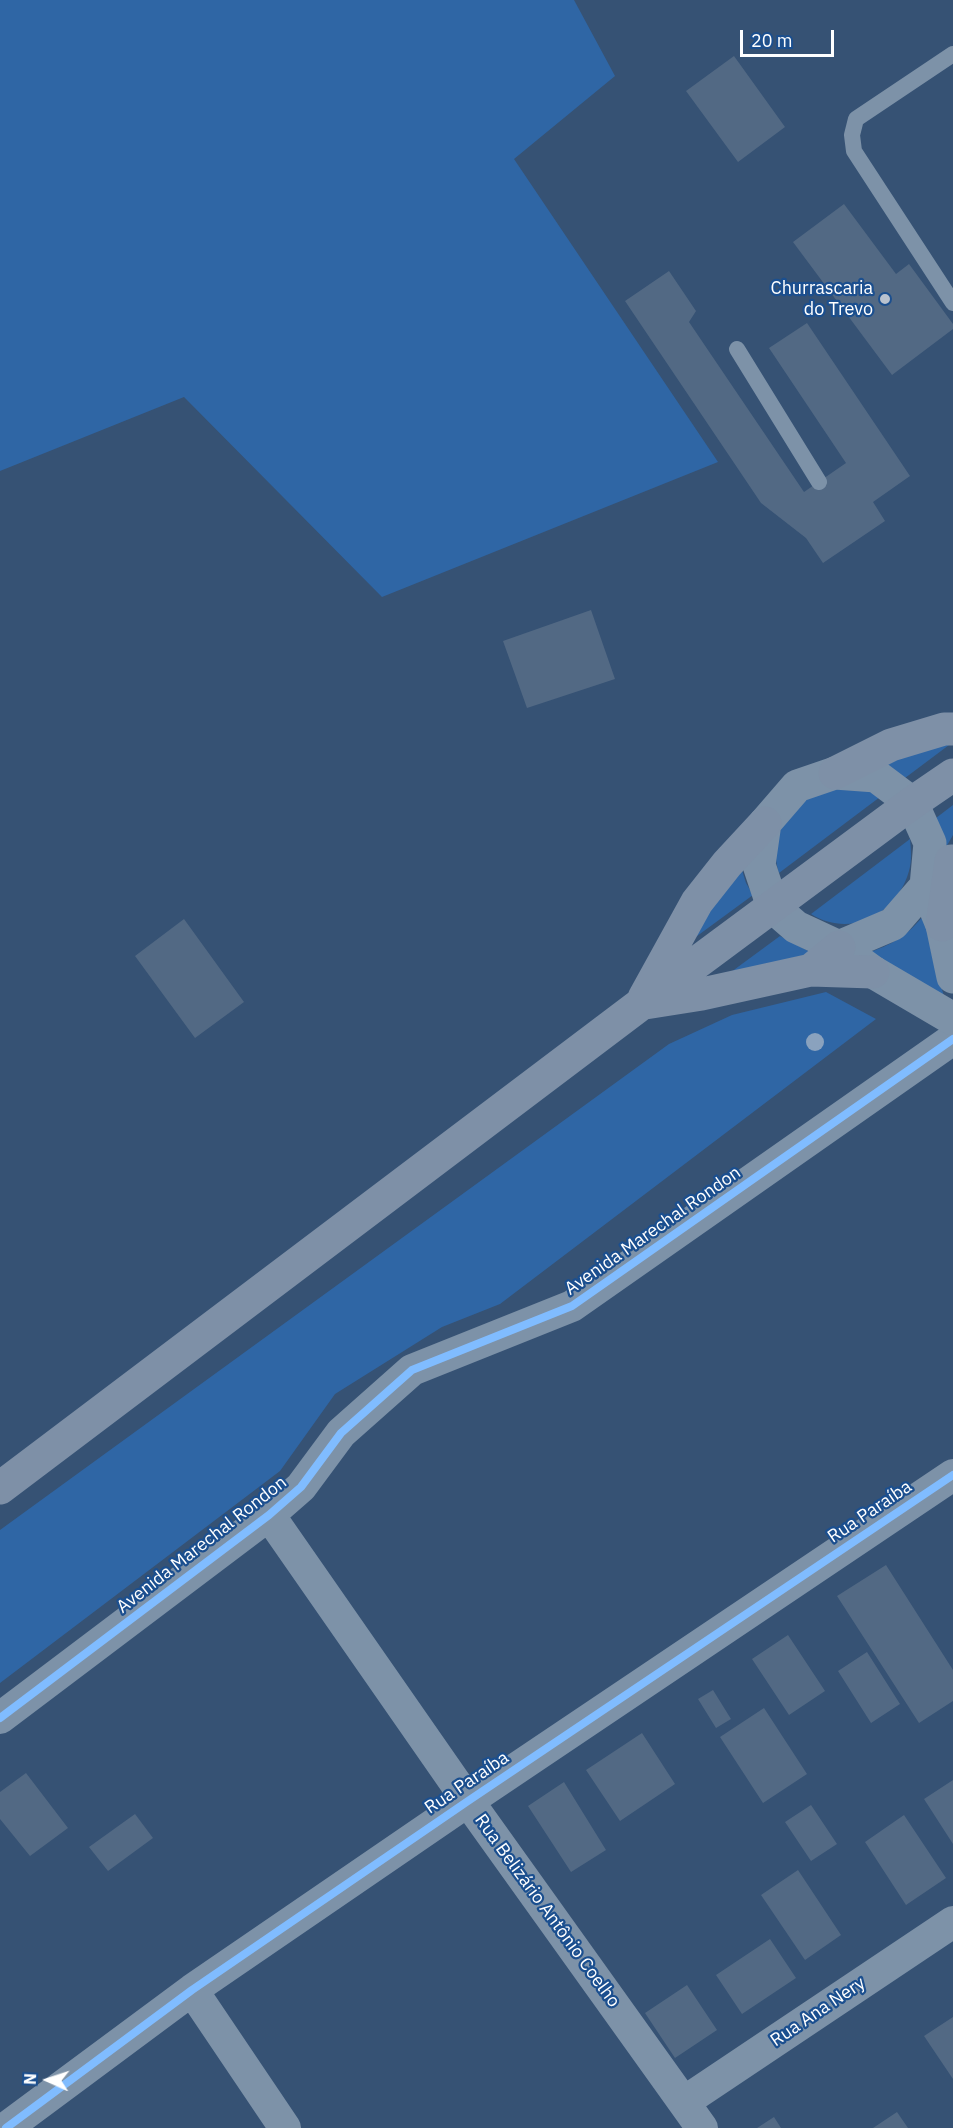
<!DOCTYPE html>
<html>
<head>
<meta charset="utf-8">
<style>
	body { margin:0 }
	#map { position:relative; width:953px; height:2128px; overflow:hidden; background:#365274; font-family:"IBM Plex Sans",sans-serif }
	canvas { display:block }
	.north { position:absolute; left:18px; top:2050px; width:60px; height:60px; -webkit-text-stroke:4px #1b4f8f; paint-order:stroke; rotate:273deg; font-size:16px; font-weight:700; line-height:24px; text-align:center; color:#fff }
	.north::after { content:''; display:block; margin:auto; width:21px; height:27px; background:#fff; clip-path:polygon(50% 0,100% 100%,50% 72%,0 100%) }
	.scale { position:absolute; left:740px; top:30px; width:94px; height:27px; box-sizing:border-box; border:3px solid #fff; border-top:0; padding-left:8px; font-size:18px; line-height:21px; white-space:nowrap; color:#fff; -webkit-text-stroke:4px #1b4f8f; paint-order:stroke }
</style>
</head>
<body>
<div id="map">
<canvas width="953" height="2128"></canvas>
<div class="north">N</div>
<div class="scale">20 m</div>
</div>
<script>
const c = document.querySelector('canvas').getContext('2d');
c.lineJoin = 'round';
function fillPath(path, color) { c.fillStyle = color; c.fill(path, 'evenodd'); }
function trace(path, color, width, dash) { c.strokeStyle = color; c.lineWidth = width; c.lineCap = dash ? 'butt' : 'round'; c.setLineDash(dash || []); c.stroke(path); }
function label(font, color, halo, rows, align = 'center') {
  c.font = font + ' "IBM Plex Sans",sans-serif'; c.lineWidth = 4.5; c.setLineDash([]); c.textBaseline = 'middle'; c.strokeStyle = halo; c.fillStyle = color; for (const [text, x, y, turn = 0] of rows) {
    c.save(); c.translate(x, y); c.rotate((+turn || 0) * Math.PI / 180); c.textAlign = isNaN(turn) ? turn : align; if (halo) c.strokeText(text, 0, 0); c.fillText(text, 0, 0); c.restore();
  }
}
const green = new Path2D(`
	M0 0H574L615 76 514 159 718 462 382 597 184 397 0 471Z
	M953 742 905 778 882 762Z
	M829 789 870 791 880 797 779 873C772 851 776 822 794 806 803 798 818 794 829 789Z
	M953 805V835L945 849 936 818Z
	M910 839C911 850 912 861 909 871 897 914 851 939 811 914Z
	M741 867 746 883 753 895 693 939 713 904Z
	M924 915 933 960 947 1006 866 953C891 946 908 935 924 915Z
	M780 936 812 953 727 975Z
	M826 992 876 1019 500 1304 442 1327 335 1394 280 1471 0 1683V1530L669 1044 732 1015Z`);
const building = new Path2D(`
	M734 56 785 127 738 162 686 91Z
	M844 204 896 274 909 264 953 324V329L892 375 793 242Z
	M669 271 696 311 689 322 804 492 846 463 769 348 807 323 910 476 873 502 885 521 823 563 806 538 761 503 625 301Z
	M591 610 615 679 527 708 503 641Z
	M184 919 244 1002 195 1038 135 956Z
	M886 1565 953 1670V1701L919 1723 837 1596Z
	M788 1635 825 1691 789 1715 752 1659Z
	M867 1652 900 1704 871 1723 838 1671Z
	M713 1690 731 1719 716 1728 698 1699Z
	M764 1708 807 1774 763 1803 720 1737Z
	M642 1733 675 1784 620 1821 586 1770Z
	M26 1773 68 1828 30 1856 0 1819V1792Z
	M953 1780V1844L924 1799Z
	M564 1782 606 1850 571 1872 528 1806Z
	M811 1805 837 1844 811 1861 785 1822Z
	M135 1814 153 1838 108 1871 89 1847Z
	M904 1815 946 1878 906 1905 865 1842Z
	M798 1870 841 1935 805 1960 761 1895Z
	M770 1939 796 1978 742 2014 716 1975Z
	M687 1985 717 2030 675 2058 645 2013Z
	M953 2017V2079L924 2036Z
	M897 2112 908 2128H873Z
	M774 2117 781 2128H757Z`);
const service = new Path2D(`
	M953 54 856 119 852 135 854 151 953 303
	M737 349 819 482`);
const minor = new Path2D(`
	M269 1515 468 1801 702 2128
	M0 1718 269 1515 301 1487 341 1433 412 1370 572 1306 953 1039
	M192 1990 285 2128
	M684 2102 953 1922
	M6 2128 192 1990 468 1801 953 1475`);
const tertiary = new Path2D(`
	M839 947 893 924 926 886
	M953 977 942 925 926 886 930 843 912 803 876 776 835 773 797 786 765 823 759 865 773 907 796 927 839 947 873 972 953 1019`);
const trunk = new Path2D(`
	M835 773 891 745 944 729H953
	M942 925 951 861
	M811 970 873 972
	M644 998 697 902 727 864 765 823
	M645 1003 702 994 811 970 839 947
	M0 1488 641 1004 912 803 953 775`);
const cycleway = new Path2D(`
	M0 1718 269 1515 301 1487 341 1433 412 1370 572 1306 953 1039
	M6 2128 192 1990 468 1801 953 1475`);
const trees = [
	[815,1042]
];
const markers = [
	[885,299,6,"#b9c2ce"]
];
const poiNames = [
	["Churrascaria",873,289],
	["do Trevo",873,310]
];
const streetNames = [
	["Avenida Marechal Rondon",653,1231,-35],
	["Rua Paraíba",870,1512,-34],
	["Avenida Marechal Rondon",202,1545,-38],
	["Rua Paraíba",467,1783,-34],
	["Rua Belizário Antônio Coelho",547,1911,54],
	["Rua Ana Nery",818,2012,-34]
];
fillPath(green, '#2f66a5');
fillPath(building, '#526984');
trace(service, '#7d92a8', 16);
trace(minor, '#7d92a8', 32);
trace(tertiary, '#7d92a8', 33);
trace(trunk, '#7e90a7', 33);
trace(cycleway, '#80bcff', 8);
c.fillStyle = '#8aa2be';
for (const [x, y] of trees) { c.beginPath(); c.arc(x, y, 9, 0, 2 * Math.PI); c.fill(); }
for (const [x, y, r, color] of markers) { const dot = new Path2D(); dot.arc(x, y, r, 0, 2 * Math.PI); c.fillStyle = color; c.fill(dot); trace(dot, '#1b4f8f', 2); }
label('18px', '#fff', '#1b4f8f', poiNames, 'right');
label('18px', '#fff', '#1b4f8f', streetNames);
</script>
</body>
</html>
